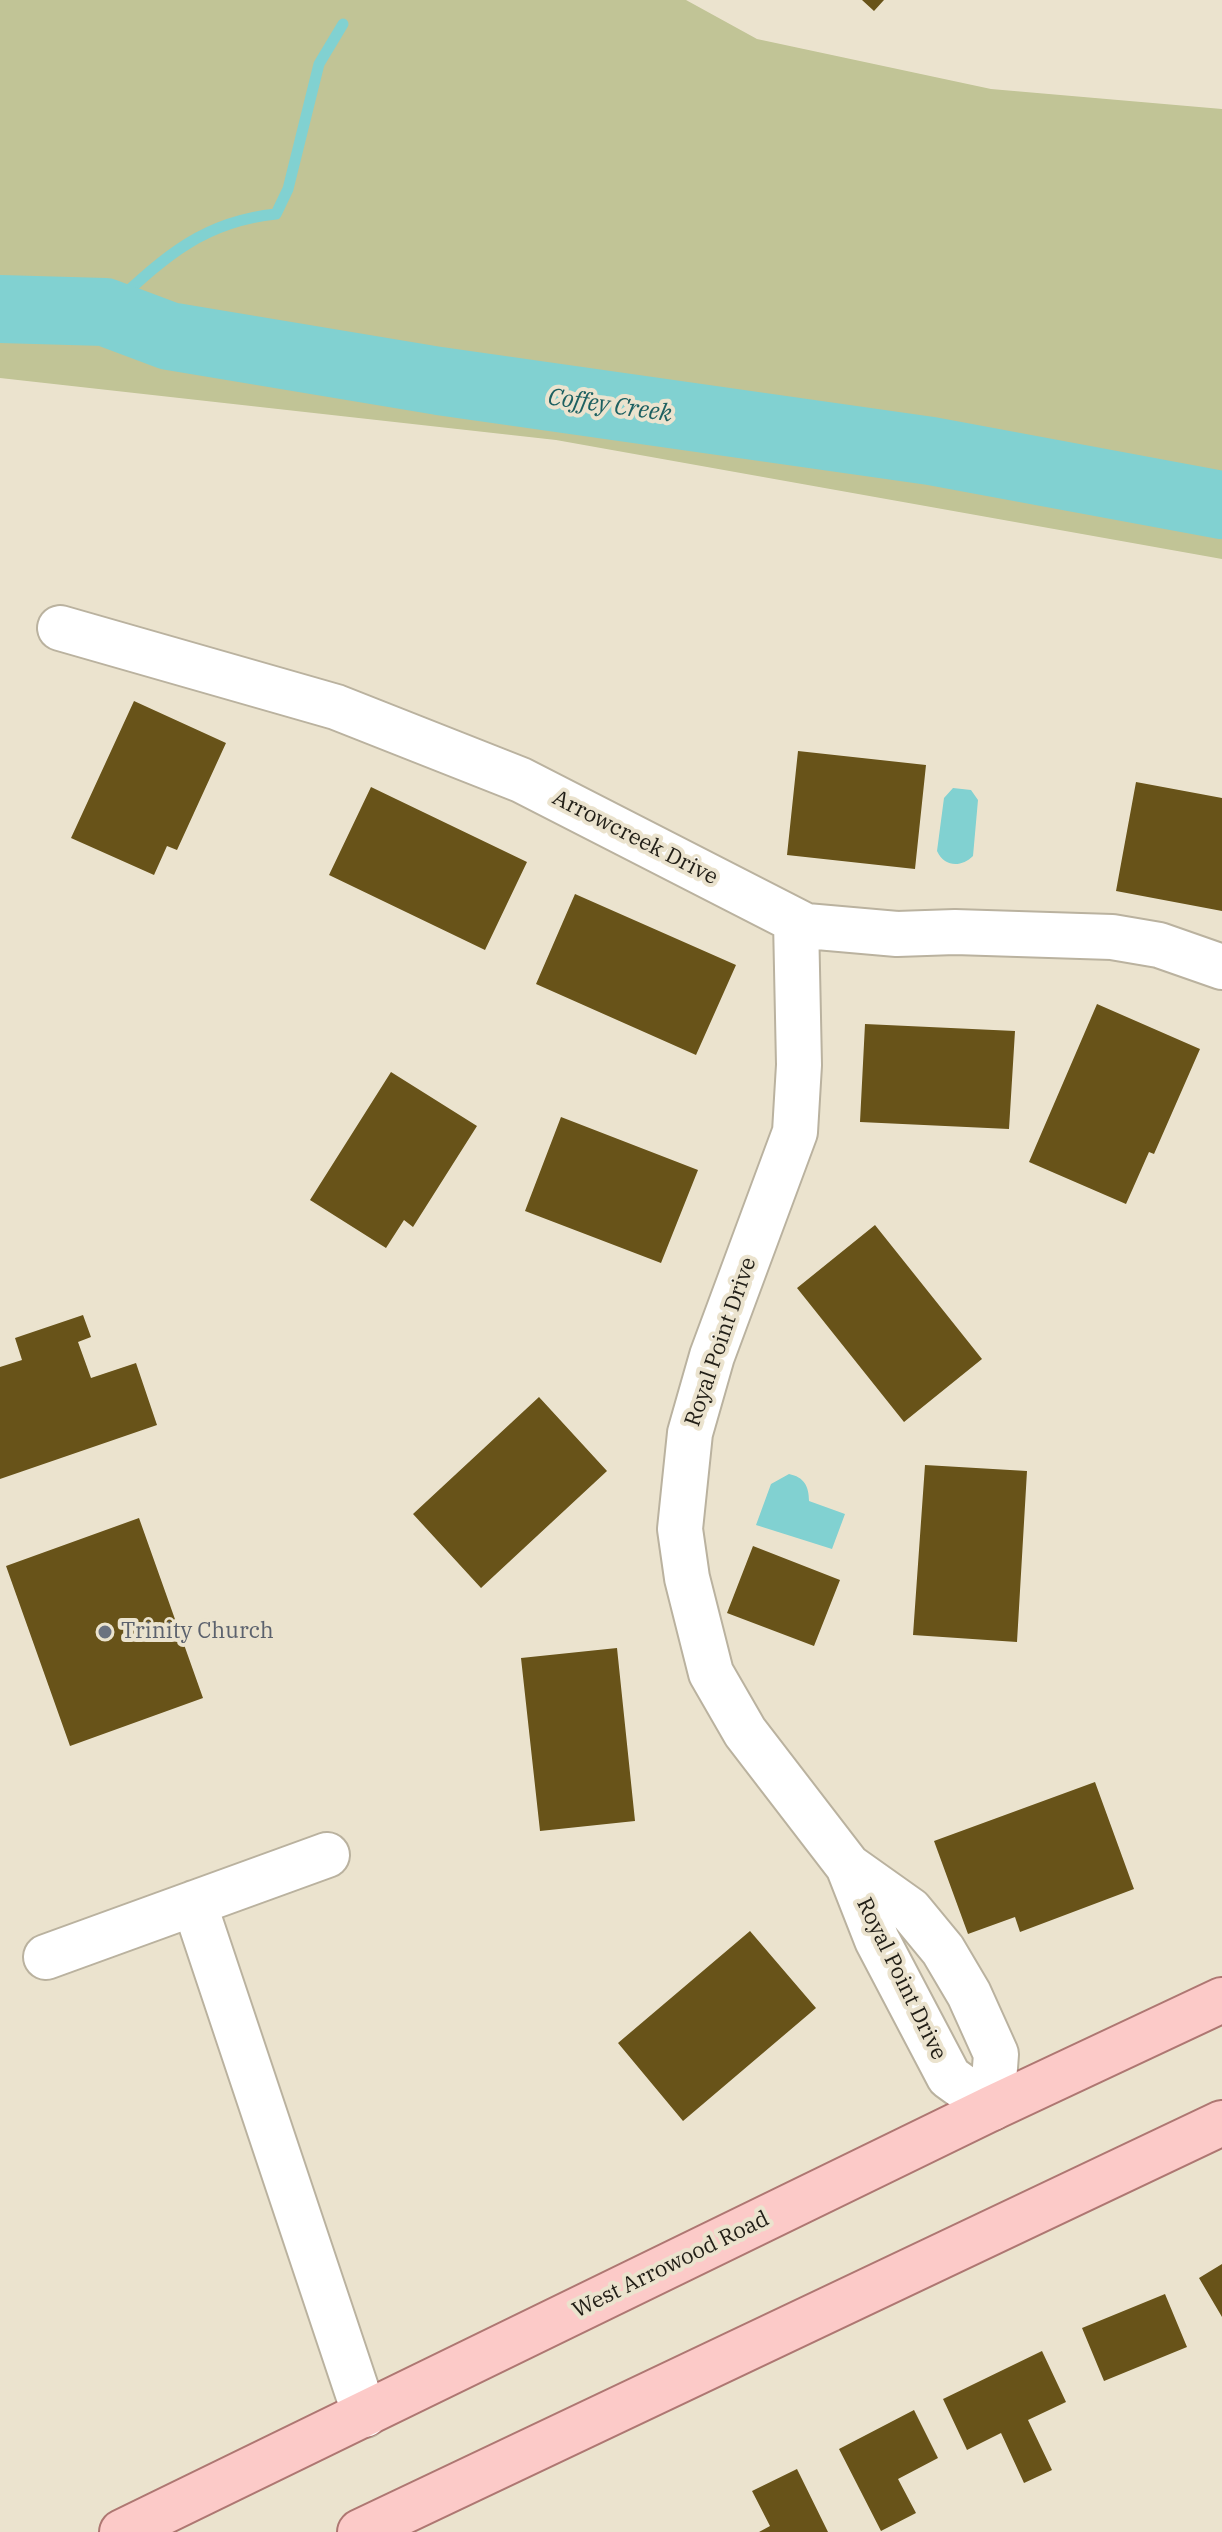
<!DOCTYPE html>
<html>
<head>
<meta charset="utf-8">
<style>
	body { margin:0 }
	canvas { display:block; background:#ebe3ce }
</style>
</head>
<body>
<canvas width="1222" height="2532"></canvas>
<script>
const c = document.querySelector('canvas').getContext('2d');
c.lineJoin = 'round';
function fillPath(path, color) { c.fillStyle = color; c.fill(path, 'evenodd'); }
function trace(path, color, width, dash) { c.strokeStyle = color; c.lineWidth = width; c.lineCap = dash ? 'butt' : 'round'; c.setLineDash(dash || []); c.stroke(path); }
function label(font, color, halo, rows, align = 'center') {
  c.font = font + ' "IBM Plex Serif",serif'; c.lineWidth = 8; c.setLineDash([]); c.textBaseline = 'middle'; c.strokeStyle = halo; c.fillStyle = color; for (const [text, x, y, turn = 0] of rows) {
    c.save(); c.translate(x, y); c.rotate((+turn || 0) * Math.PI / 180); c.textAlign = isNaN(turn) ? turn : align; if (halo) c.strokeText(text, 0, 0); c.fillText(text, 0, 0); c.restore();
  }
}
const green = new Path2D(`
	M0 0H686L757 39 991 89 1222 109V559L556 440 0 378Z`);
const water = new Path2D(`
	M953 788 971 790 978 800 973 856C962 867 945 868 937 851L944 798Z
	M789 1474C804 1477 809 1486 809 1501L845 1514 832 1549 756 1525 771 1484Z`);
const stream = new Path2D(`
	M105 312C160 262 198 222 276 214L288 189 319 64 343 24`);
const river = new Path2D(`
	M0 309 105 312 169 336 439 381 931 451 1222 505`);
const building = new Path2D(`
	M862 0H884L874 11Z
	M134 701 226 743 177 850 167 846 154 875 71 838Z
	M798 751 926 765 915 869 787 855Z
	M1136 782 1222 798V911L1116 891Z
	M371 787 527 862 485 950 329 875Z
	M575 894 736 965 696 1055 536 984Z
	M1097 1004 1200 1049 1154 1154 1149 1152 1126 1204 1029 1162Z
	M865 1024 1015 1031 1009 1129 860 1122Z
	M391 1072 477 1126 413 1227 404 1220 386 1248 310 1200Z
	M561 1117 698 1170 661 1263 525 1211Z
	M875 1225 982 1359 904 1422 797 1288Z
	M83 1315 91 1337 78 1342 91 1378 136 1363 157 1425 0 1479V1367L22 1360 15 1338Z
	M539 1397 607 1471 481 1588 413 1514Z
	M925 1465 1027 1471 1017 1642 913 1635Z
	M139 1518 203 1698 70 1746 6 1566Z
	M753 1546 840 1580 814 1646 727 1613Z
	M617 1648 635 1821 540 1831 521 1658Z
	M1095 1782 1134 1889 1020 1932 1015 1917 968 1934 934 1841Z
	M750 1931 816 2008 683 2121 618 2043Z
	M1222 2264V2317L1199 2278Z
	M1165 2294 1187 2347 1104 2381 1082 2328Z
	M1042 2351 1066 2402 1028 2420 1052 2470 1024 2483 1001 2433 967 2450 943 2399Z
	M914 2410 938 2458 898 2479 916 2513 881 2531 839 2449Z
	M797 2469 828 2532H759L770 2526 752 2491Z`);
const minor = new Path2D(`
	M60 628 336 707 521 780 806 926 897 934 955 932 1112 937 1159 945 1222 967
	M796 921 799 1065 795 1132 712 1356 690 1433 680 1529 687 1578 711 1673 745 1732 848 1866 910 1910 943 1950 969 1994 996 2054 992 2108
	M848 1866 877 1940 949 2077 992 2108
	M194 1903 365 2415
	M46 1957 327 1855`);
const major = new Path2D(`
	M122 2532 992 2108 1222 2000
	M360 2532 1222 2123`);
const markers = [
	[105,1632,8,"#6b7280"]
];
const streetNames = [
	["Arrowcreek Drive",635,838,27],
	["Royal Point Drive",721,1342,-71],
	["Royal Point Drive",901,1979,64],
	["West Arrowood Road",671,2265,-26]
];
const worshipNames = [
	["Trinity Church",121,1632]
];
const waterNames = [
	["Coffey Creek",610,406,8]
];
fillPath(green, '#c1c496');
fillPath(water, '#81d1d1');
trace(stream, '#81d1d1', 11);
trace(river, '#81d1d1', 68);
fillPath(building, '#685319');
trace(minor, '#bab29f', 48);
trace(major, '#ae7772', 48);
trace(minor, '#fff', 44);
trace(major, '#fccac8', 44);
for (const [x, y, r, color] of markers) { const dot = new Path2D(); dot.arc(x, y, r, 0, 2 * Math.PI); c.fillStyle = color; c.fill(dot); trace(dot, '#ebe3ce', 3); }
label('22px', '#211e16', '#ebe3ce', streetNames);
label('22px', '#5b616d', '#ebe3ce', worshipNames, 'left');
label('italic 24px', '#1d6061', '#ebe3ce', waterNames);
</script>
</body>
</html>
